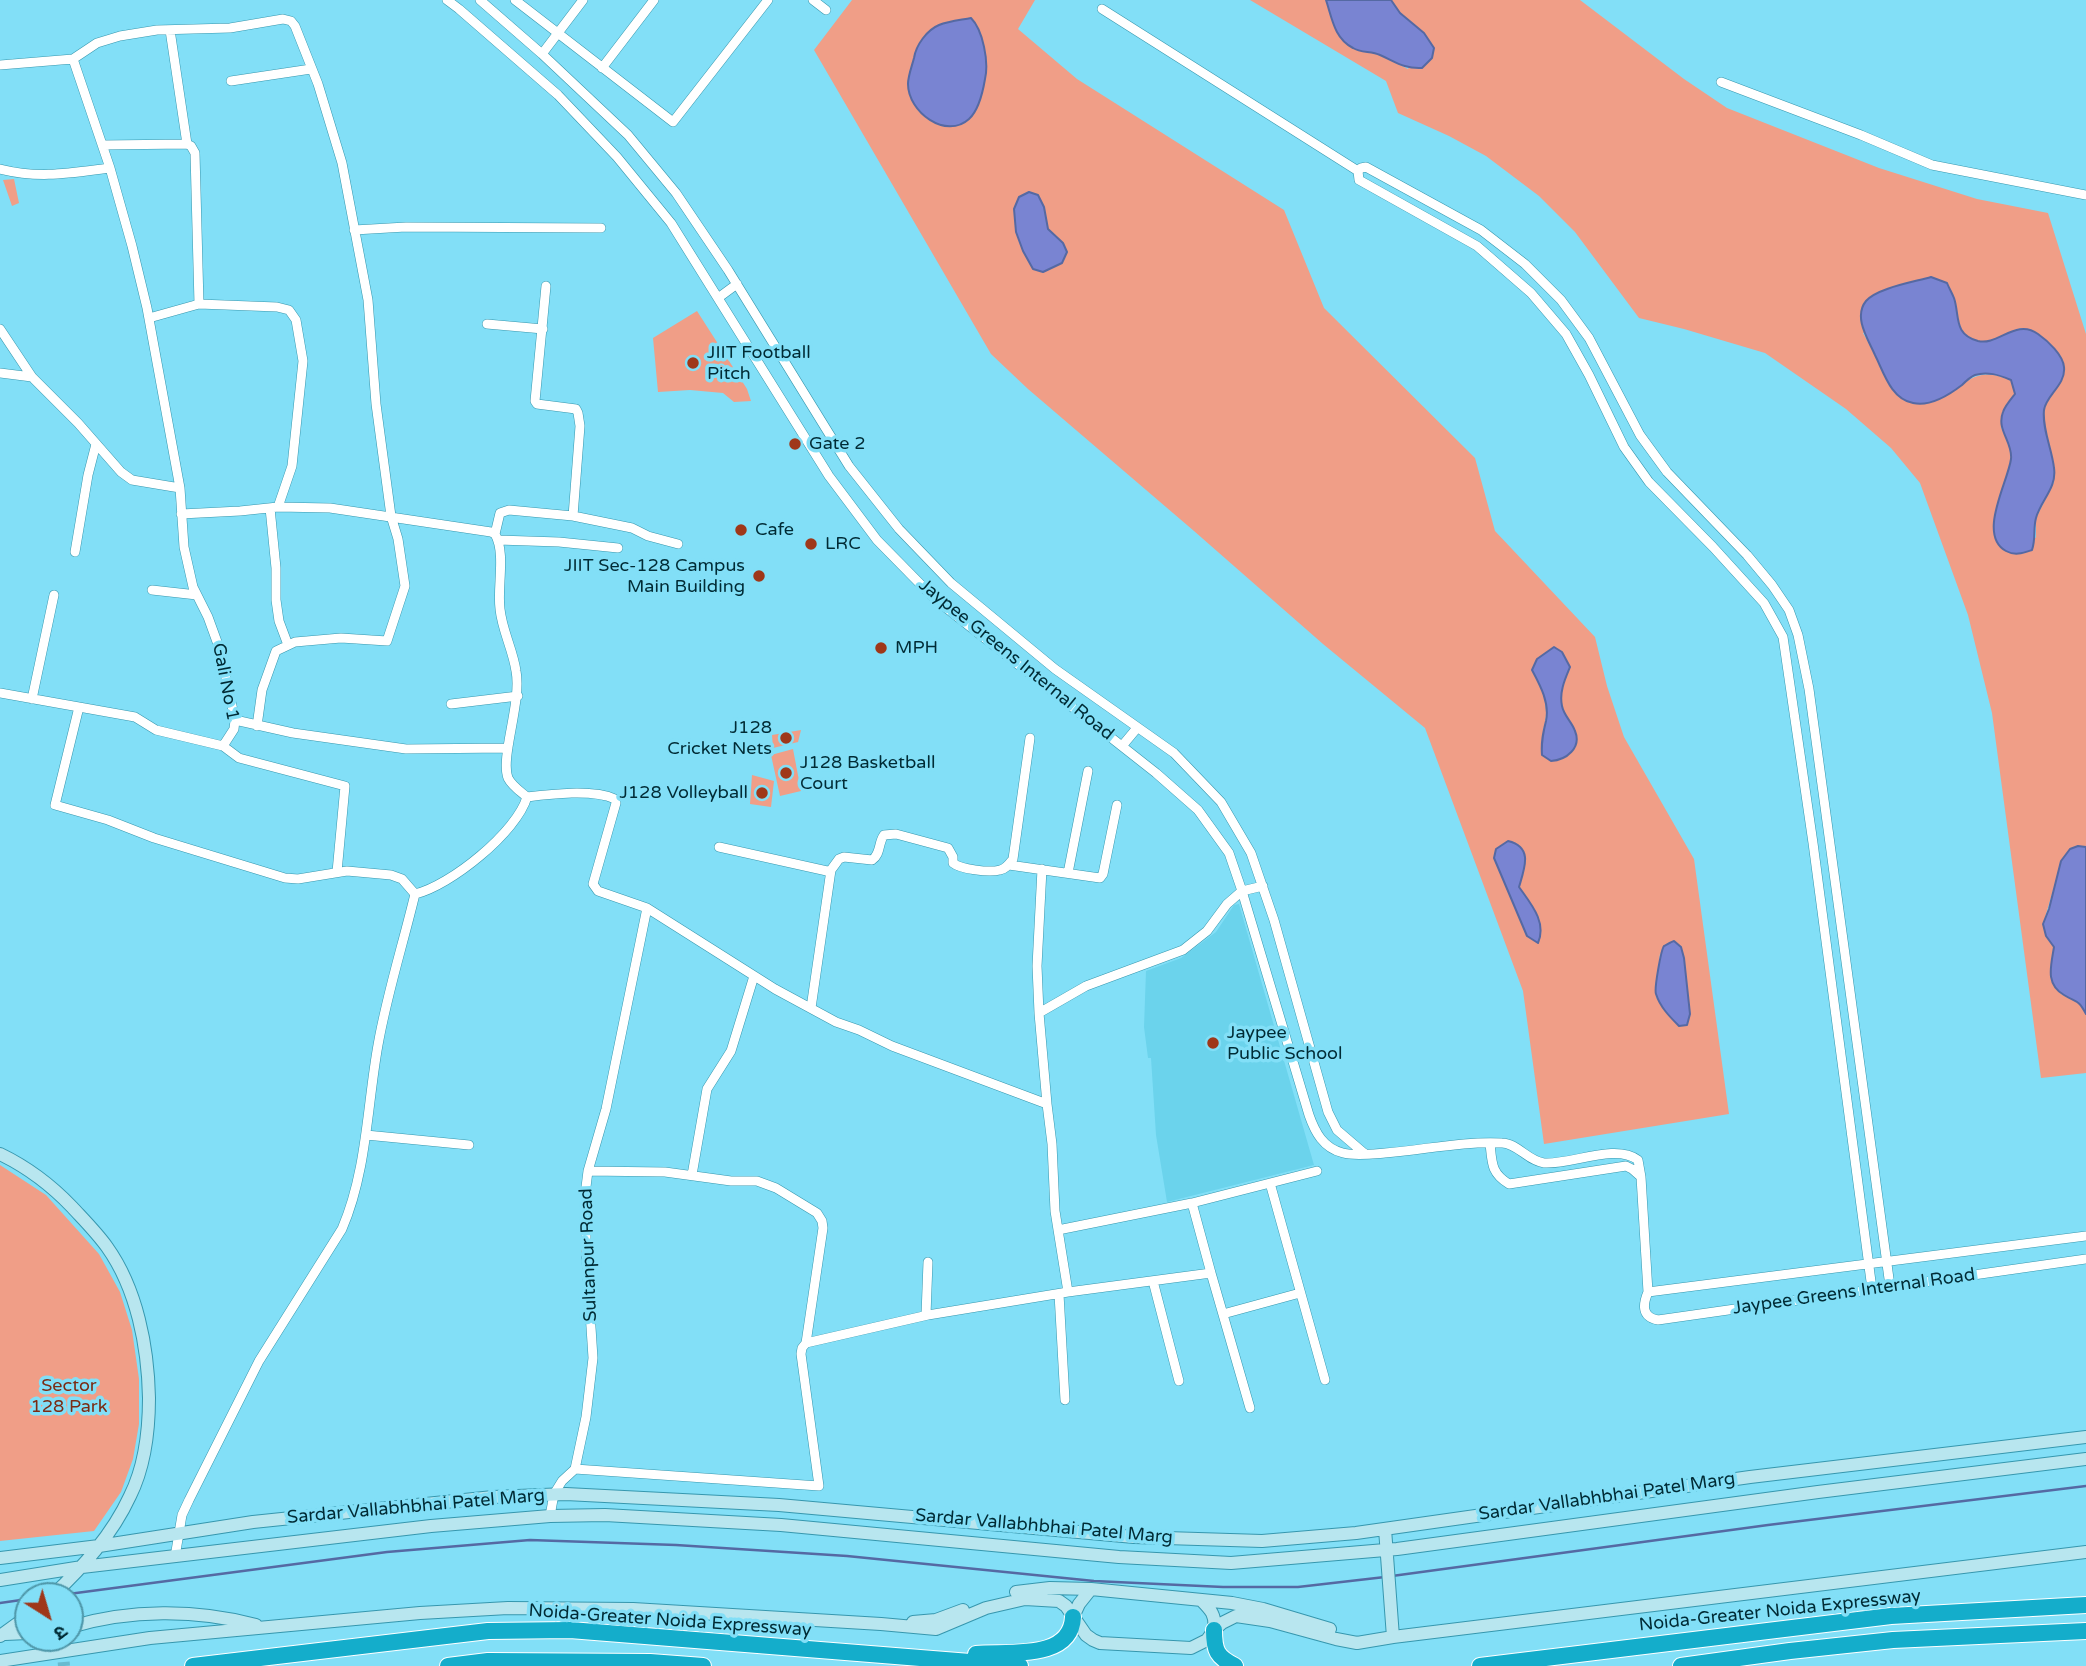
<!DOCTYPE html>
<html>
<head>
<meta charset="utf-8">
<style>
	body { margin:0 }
	#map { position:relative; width:2086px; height:1666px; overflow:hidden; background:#82dff7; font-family:"Varela Round","Noto Sans Devanagari",sans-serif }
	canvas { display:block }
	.north { position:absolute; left:14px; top:1582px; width:70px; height:70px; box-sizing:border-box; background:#82dff7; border:2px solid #4e97a9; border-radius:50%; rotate:143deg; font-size:19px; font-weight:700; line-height:28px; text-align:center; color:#002b35 }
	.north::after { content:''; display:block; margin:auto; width:24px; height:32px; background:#9f3719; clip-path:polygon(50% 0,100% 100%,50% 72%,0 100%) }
</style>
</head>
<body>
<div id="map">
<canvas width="2086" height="1666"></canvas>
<div class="north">उ</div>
</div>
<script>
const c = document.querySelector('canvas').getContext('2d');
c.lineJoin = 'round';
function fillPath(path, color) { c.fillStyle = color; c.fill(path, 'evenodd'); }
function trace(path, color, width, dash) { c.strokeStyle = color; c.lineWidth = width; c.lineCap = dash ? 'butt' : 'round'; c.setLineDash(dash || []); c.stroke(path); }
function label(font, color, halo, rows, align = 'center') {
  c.font = font + ' "Varela Round",sans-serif'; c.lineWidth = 7; c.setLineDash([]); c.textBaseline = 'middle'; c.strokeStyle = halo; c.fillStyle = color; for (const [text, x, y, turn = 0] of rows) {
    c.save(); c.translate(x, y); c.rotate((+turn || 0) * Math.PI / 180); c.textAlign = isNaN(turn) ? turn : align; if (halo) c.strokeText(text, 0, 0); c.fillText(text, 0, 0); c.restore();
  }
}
const built = new Path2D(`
	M1239 904 1314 1165 1167 1202 1156 1135 1151 1058H1148L1144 1027 1146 971 1181 958 1216 932 1234 905Z`);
const green = new Path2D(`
	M852 0H1035L1018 29 1077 79 1284 210 1324 308 1475 458 1495 531 1595 637 1607 686 1624 737 1694 859 1729 1114 1544 1144 1523 991 1425 728 1323 644 1194 531 1028 389 991 354 814 50ZM1044 208 1048 229 1063 243 1033 269ZM1570 667C1565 679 1559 692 1562 705 1565 725 1583 728 1572 751L1543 730C1548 716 1546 706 1543 692ZM1494 858 1525 867 1519 887 1540 919ZM1660 953 1679 1026 1667 1013 1656 997Z
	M1250 0H1326L1341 38 1352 48 1377 53 1408 69 1424 33 1400 13 1391 0H1580L1684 79 1727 108 1879 168 1977 199 2048 213 2086 334V847L2078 846 2062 861 2043 924 2046 936 2054 947 2050 971 2061 994 2080 1003 2086 1014V1073L2041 1078 1992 713 1968 615 1920 483 1891 448 1846 409 1765 353 1684 329 1639 318 1575 232 1539 196 1486 156 1449 136 1398 113 1386 81ZM1954 298C1956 315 1959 343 1983 342 1992 341 2011 332 2021 328L2063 378 2044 407V419L2054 482 2036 518V538L1995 512 2011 460V450L2001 427 2003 412 2015 394 2011 380C1983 369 1974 375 1952 392L1876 356 1863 333Z
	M14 179 19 203 12 206 3 180Z
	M697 311 747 389 751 401 734 402 723 393 690 390 658 392 653 338Z
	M801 730 798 742 773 748 772 735Z
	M793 749 801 791 780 796 771 755Z
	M752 775 774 781 771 807 750 804Z
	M0 1165 46 1195 99 1254 120 1292 132 1330 139 1379V1424L133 1459 121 1492 94 1531 0 1541Z`);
const water = new Path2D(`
	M1326 0H1391L1400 13 1424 33 1434 48 1432 58 1422 68C1404 69 1396 62 1380 55 1371 51 1361 53 1353 48 1334 38 1332 18 1326 0Z
	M971 18C983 30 989 62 985 79 983 91 979 110 969 119 946 140 908 112 908 84 908 76 912 66 914 58 916 45 927 30 939 25 949 21 961 20 971 18Z
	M1029 192 1038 195 1044 207 1048 229 1063 243 1067 252 1062 263 1043 272 1033 269 1023 251 1016 232 1014 209 1019 197Z
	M1931 277 1947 283C1949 288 1952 293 1954 298 1960 316 1953 334 1978 341 1998 346 2016 318 2038 334 2048 341 2063 355 2064 367 2066 385 2046 395 2044 410 2042 429 2052 449 2054 468 2057 488 2041 500 2036 518 2033 529 2036 538 2032 550 2023 553 2015 556 2006 551 1977 535 2008 482 2011 459 2013 442 1996 430 2003 412 2005 406 2011 399 2015 394L2011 380C1999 375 1987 371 1975 375 1970 377 1965 382 1962 385 1949 395 1930 407 1913 403 1891 399 1884 373 1875 355 1868 339 1853 317 1866 301 1877 288 1914 282 1931 277Z
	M1554 647 1562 652 1570 667C1565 679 1559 692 1562 706 1564 716 1572 722 1575 731 1582 748 1566 760 1551 761L1542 755C1541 742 1543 733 1546 721 1550 703 1540 685 1532 670L1537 659Z
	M1508 841C1533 847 1525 867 1519 887 1531 904 1547 922 1538 943L1527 936 1494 858 1496 849Z
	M2078 846 2086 847V1014C2078 999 2077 1003 2064 995 2045 984 2051 966 2054 947L2046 936 2043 924 2049 909 2061 861 2070 849Z
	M1674 941 1681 947 1684 958 1690 1014 1687 1025 1679 1026C1670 1017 1660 1007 1656 994 1654 989 1661 950 1664 946 1666 945 1673 941 1674 941Z`);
const stream = new Path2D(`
	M1392 1576 1768 1525 2086 1486
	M61 1595 387 1552 530 1540 676 1545 847 1556 1094 1581 1223 1587H1298L1385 1577
	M0 1603 28 1599`);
const secondaryTunnel = new Path2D(`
	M62 1644 64 1666`);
const street = new Path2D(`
	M447 0 459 9 558 95 617 157 671 223 829 476 877 540 935 599 1156 773 1198 810 1229 853 1242 891 1309 1115C1315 1132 1323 1148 1343 1153 1355 1156 1372 1154 1385 1153 1424 1150 1462 1141 1502 1143 1517 1143 1528 1161 1544 1163 1571 1165 1615 1143 1638 1160L1641 1177 1648 1292C1643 1304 1641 1317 1658 1320L2086 1259
	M480 0 542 54 628 135 676 193 728 270 849 466 899 529 951 583 1055 669 1174 753 1221 802 1251 853 1274 920 1328 1112 1337 1130 1365 1154
	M515 0 673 122 768 0
	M813 0 826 10
	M1102 9 1358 171
	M170 30 187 144
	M542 54 583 0
	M73 59 110 168 132 246 147 308 180 488 184 547 193 587 208 617 220 650 235 720 234 729 223 746
	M0 65 73 59 97 43 120 36 157 30 230 28 283 19 291 21 295 26 318 84 342 163 368 300 376 404 391 516 398 539 405 586 387 641 341 638 295 642 276 651 262 690 257 726
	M602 68 654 0
	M231 81 311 69
	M1721 82 1861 135 1932 165 2086 195
	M103 145 187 144 191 146 195 153 199 304 149 318
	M0 169C40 179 70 173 110 168
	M354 230 406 227 601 228
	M546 286 535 401 537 404 576 409 578 413 580 426 573 516
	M718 298 737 284
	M199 304 277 307 289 310 296 320 303 361 292 466 278 507
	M487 324 543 329
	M0 329 32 377
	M0 373 32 377 78 423 121 472 132 480 180 488
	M270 508 276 568V600L279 621 288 645
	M181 514 240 511 278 507 330 508 491 532 495 534C506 553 497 587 500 609 502 630 513 650 516 671 522 702 500 757 508 778 512 786 521 792 527 797 517 832 450 886 415 894
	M495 534 500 513 509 510 573 516 632 528 648 536 678 544
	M498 540 559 542 618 548
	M75 552 88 475 96 444
	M152 590 197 595
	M0 693 135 717 156 730 223 746 239 758 345 786 337 872
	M32 699 54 595
	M451 704 518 696
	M79 707 55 805 108 820 154 838 285 878 298 879 347 871 391 875 402 879 415 894
	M235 720 293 733 406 749 508 748
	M1122 746 1137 728
	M527 797C551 794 593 789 615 799L616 803 593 884 598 891 647 908 775 989 836 1022 859 1030 892 1046 1047 1104 1052 1144 1055 1211 1068 1292 928 1315 806 1343 802 1348 801 1354 819 1486 575 1469
	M719 847 827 871 831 870 839 859 844 857 872 860C881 854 878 843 884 835L896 834 948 848 953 857V863C960 869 989 873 1000 870 1006 869 1009 864 1013 859L1030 738
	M1009 865 1100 878 1103 874 1117 805
	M1068 873 1088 771
	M811 1008 831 870
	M1039 1013 1037 966 1042 869
	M1047 1104 1039 1013 1086 986 1183 950 1207 931 1227 904 1242 891 1263 886
	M366 1135 469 1145
	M1490 1143C1492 1163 1491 1173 1509 1184L1626 1166 1632 1169 1641 1177
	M588 1171 665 1172 731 1181H757L776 1188 817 1213 822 1221 823 1228 806 1343
	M692 1175 707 1089 731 1051 754 976
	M1270 1183 1325 1380
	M1058 1230 1192 1203 1317 1171
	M1211 1273 1250 1408
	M1153 1281 1179 1381
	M1872 1289 1813 843 1783 637 1764 603 1713 547 1649 482 1624 447 1589 375 1566 334 1531 293 1477 246 1359 180 1358 171 1361 168 1366 167 1481 230 1525 264 1561 300 1589 338 1640 435 1667 472 1747 555 1772 585 1789 610 1798 635 1809 689 1890 1286
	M1068 1292 1211 1273 1192 1203
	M1648 1292 2086 1236
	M1059 1294 1065 1400
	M1223 1314 1300 1293
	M926 1315 928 1262
	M550 1516 554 1494 562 1481 575 1469 586 1417 593 1358 586 1251V1187L588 1171 606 1109 647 908
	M175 1557 182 1515 189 1500 259 1361 342 1229C367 1171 367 1106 378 1045 387 994 403 944 415 894`);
const secondary = new Path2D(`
	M0 1154C27 1167 51 1185 72 1207 84 1220 97 1233 107 1247 137 1289 148 1347 149 1398 149 1432 145 1466 130 1496 112 1535 83 1567 52 1596
	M1385 1529 1393 1637
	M0 1558 99 1546 253 1522 493 1497 566 1494 779 1505 1134 1537 1262 1541 1356 1533 1750 1477 2086 1437
	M0 1580 82 1567 431 1526 550 1516 605 1515 781 1525 1119 1557 1231 1563 1397 1549 1818 1492 2086 1459
	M1016 1592 1050 1588 1091 1589 1232 1603 1263 1609 1330 1629
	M1201 1600C1211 1610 1216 1615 1214 1630
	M1073 1617 1079 1604 1091 1589
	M913 1622 936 1620 963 1610
	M70 1627C130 1609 196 1609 256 1625
	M5 1634 28 1633
	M0 1636 28 1616
	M0 1661 150 1638 420 1613 508 1608 633 1609 881 1624 936 1629 986 1608 1025 1599 1059 1601 1066 1606 1086 1635 1093 1640 1100 1643 1191 1648 1207 1640 1214 1630 1222 1623 1236 1616 1270 1621 1336 1639 1357 1643 1393 1637 2086 1552`);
const highway = new Path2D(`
	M1214 1630C1214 1651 1217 1657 1235 1666
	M976 1654C1008 1651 1071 1661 1073 1617
	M193 1666 488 1631 570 1630 1020 1666
	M448 1666 488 1661 650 1662 703 1666
	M1480 1666 1891 1616 2086 1605
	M1681 1666 1790 1651 1893 1640 2086 1631`);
const markers = [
	[693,363,7,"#9f3719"],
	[795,444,7,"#9f3719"],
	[741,530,7,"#9f3719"],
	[811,544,7,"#9f3719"],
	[759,576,7,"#9f3719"],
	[881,648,7,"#9f3719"],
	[786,738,7,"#9f3719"],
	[786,773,7,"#9f3719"],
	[762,793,7,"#9f3719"],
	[1213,1043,7,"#9f3719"]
];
const poiNames = [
	["JIIT Football",707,353],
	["Pitch",707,374],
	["Gate 2",809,444],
	["Cafe",755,530],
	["LRC",825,544],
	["JIIT Sec-128 Campus",745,566,"right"],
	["Main Building",745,587,"right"],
	["MPH",895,648],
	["J128",772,728,"right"],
	["Cricket Nets",772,749,"right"],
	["J128 Basketball",800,763],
	["Court",800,784],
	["J128 Volleyball",748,793,"right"],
	["Jaypee",1227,1033],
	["Public School",1227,1054]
];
const streetNames = [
	["Jaypee Greens Internal Road",1016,660,39],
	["Gali No 1",225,682,79],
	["Sultanpur Road",589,1255,-92],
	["Jaypee Greens Internal Road",1854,1292,-8],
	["Sardar Vallabhbhai Patel Marg",1607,1497,-8],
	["Sardar Vallabhbhai Patel Marg",416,1507,-5],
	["Sardar Vallabhbhai Patel Marg",1044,1527,5],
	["Noida-Greater Noida Expressway",1780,1611,-6],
	["Noida-Greater Noida Expressway",670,1621,4]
];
const parkNames = [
	["Sector",69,1386],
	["128 Park",69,1407]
];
fillPath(built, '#6bd3ec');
fillPath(green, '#f09e87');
fillPath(water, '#7984d2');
trace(water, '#5569a3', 2);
trace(stream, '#5569a3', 2.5);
trace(secondaryTunnel, '#68bbd0', 12, [12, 6]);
trace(street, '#3697ae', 10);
trace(secondary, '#3697ae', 14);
trace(highway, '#fff', 18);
trace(street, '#fff', 9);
trace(secondary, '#b8e6ef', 12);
trace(highway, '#14adcb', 16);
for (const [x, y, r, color] of markers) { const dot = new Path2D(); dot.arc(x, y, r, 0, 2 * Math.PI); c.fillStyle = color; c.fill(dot); trace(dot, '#82dff7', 2.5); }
label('18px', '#002b35', '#82dff7', poiNames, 'left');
label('18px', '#002b35', '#82dff7', streetNames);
label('18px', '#7b2b13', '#82dff7', parkNames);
</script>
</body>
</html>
